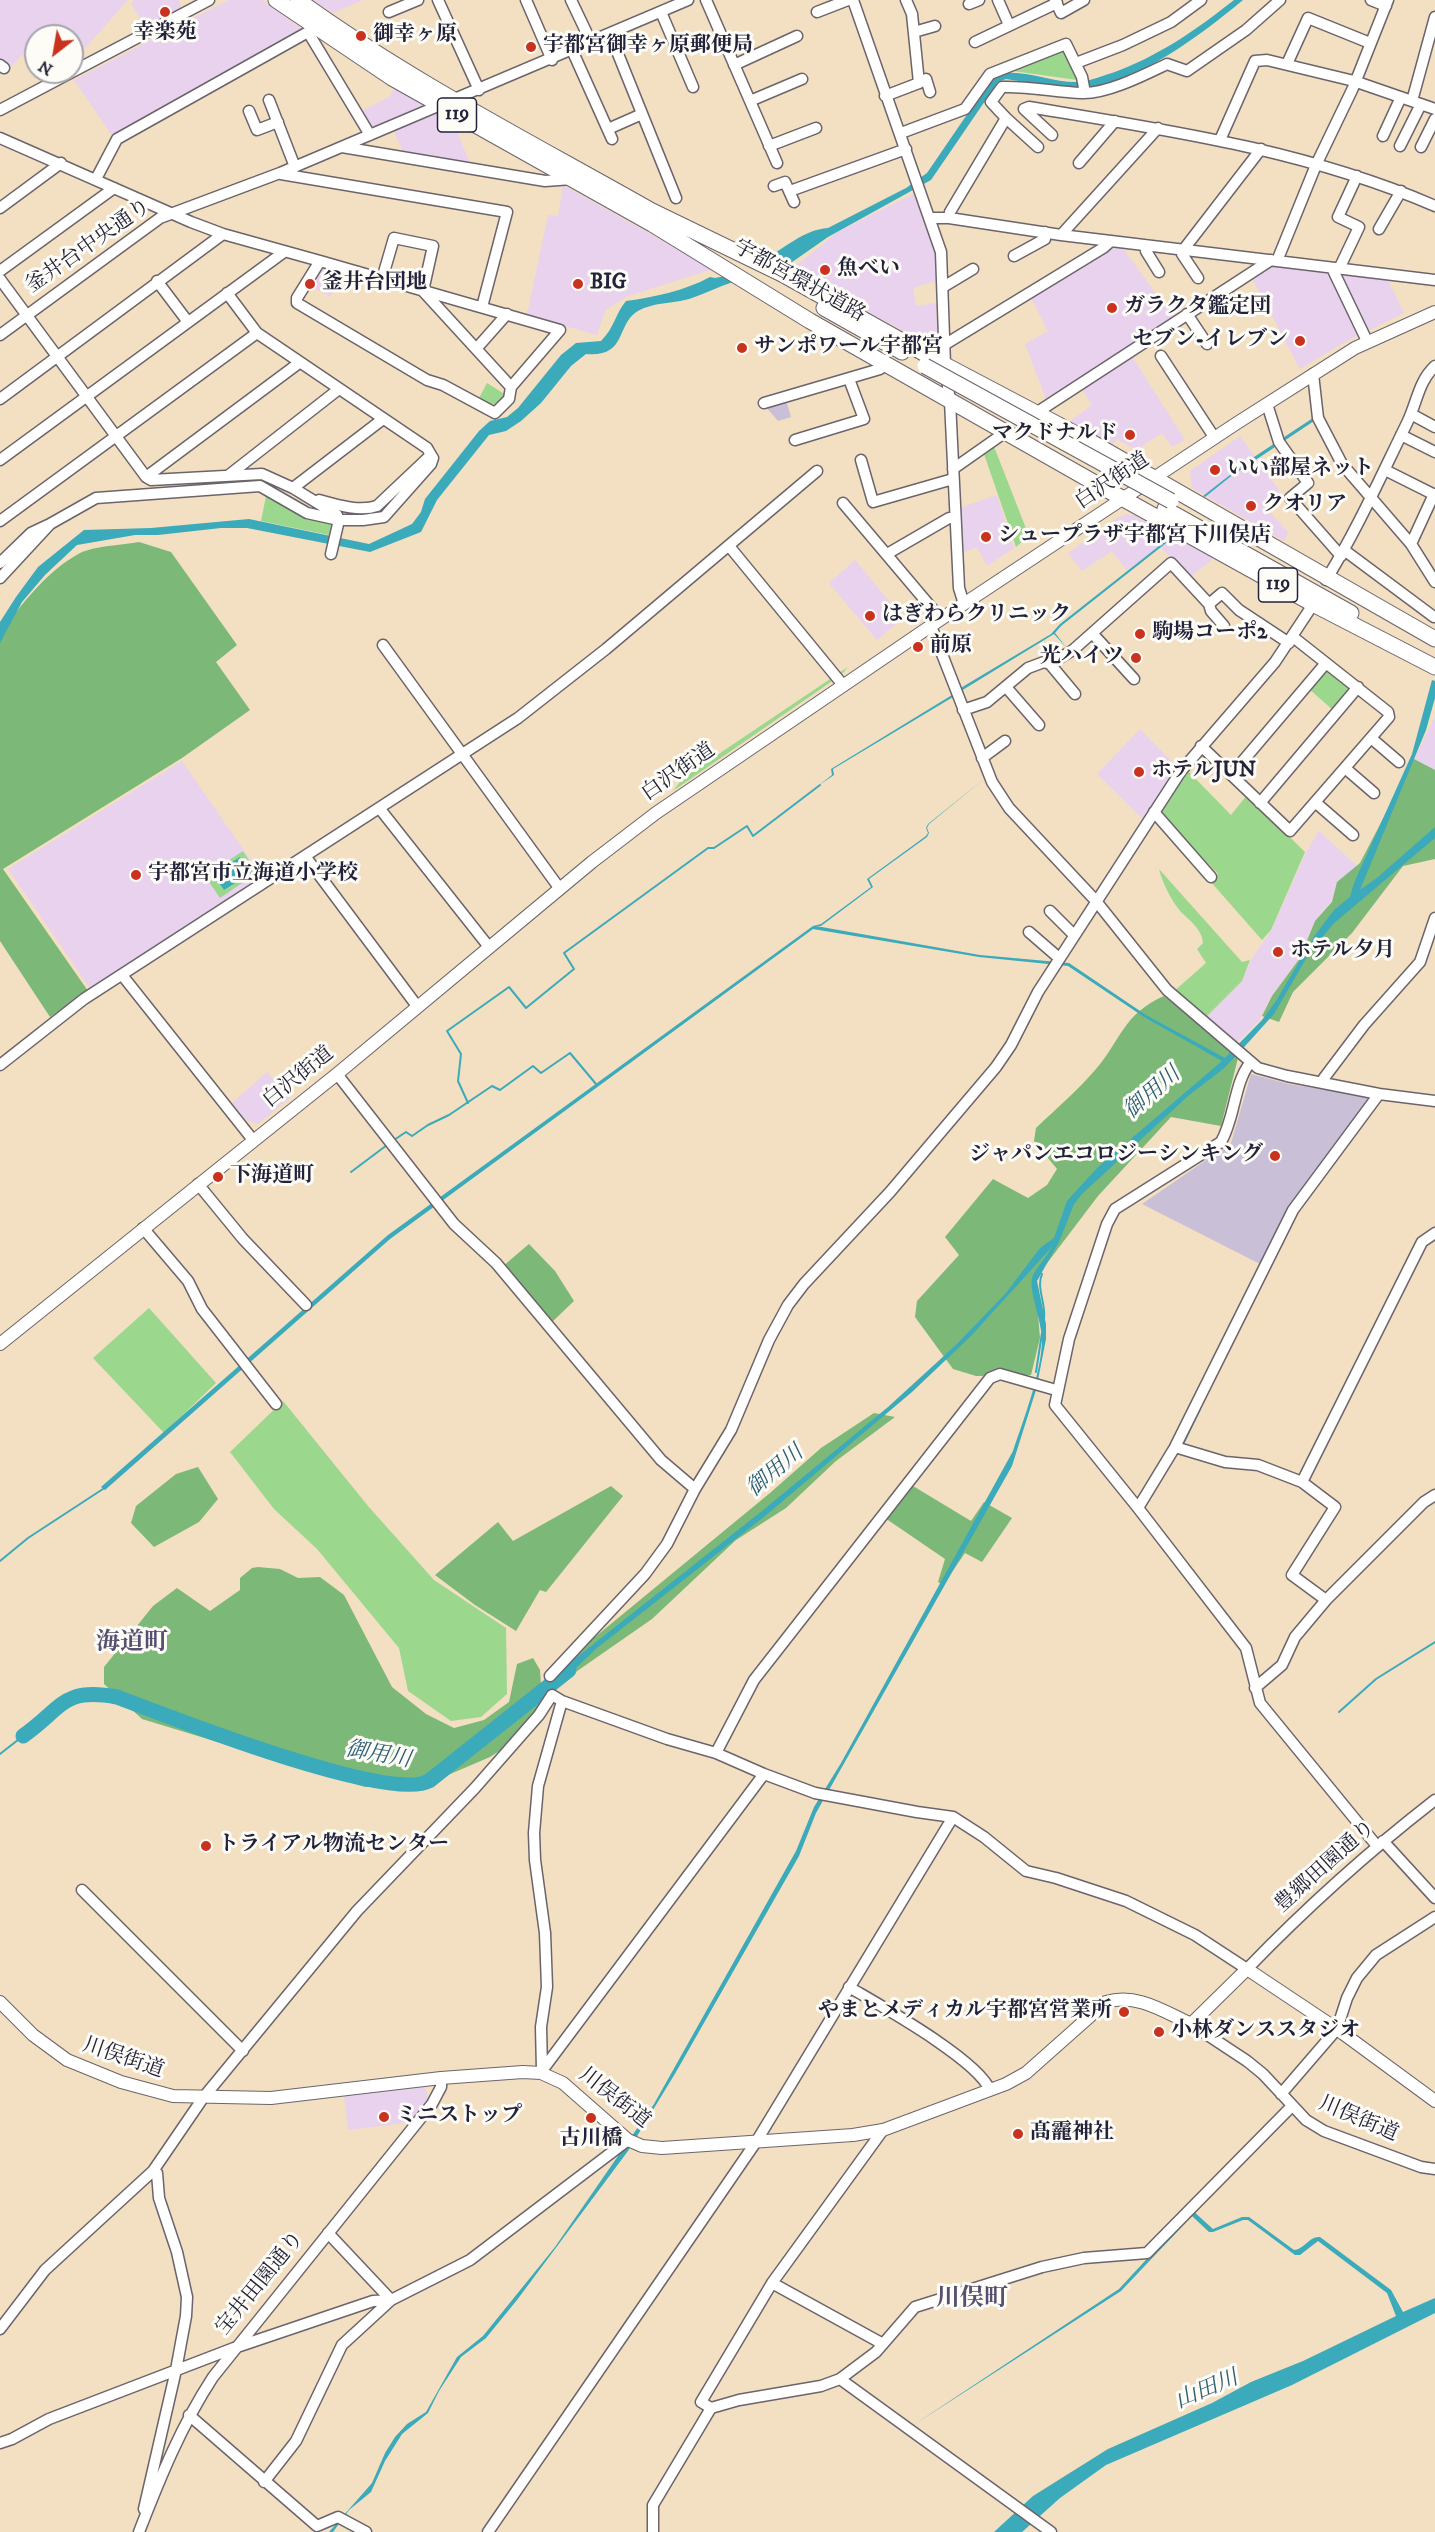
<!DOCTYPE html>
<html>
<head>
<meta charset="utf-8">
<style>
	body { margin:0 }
	#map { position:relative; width:1435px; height:2532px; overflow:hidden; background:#f3dfc2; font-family:"IM FELL DW Pica",serif }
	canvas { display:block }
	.north { position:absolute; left:24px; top:24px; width:60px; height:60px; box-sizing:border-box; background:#fdfcf7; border:2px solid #a5a5ac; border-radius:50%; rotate:211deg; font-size:16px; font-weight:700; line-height:24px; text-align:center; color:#22223b }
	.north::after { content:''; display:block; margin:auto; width:21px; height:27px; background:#c8321e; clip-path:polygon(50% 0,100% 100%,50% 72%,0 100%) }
</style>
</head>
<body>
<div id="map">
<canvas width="1435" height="2532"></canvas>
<div class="north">N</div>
</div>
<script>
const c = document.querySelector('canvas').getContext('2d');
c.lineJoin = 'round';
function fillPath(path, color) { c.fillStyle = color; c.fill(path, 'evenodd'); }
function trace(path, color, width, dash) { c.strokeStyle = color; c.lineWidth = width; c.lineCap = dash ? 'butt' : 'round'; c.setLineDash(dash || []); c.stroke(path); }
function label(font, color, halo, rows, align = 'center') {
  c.font = font + ' "IM FELL DW Pica","Noto Serif JP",serif'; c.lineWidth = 6; c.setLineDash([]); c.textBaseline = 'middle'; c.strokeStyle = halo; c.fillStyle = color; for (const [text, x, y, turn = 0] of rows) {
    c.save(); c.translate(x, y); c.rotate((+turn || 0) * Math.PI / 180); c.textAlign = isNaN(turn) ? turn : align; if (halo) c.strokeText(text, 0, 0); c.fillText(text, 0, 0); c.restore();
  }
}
const built = new Path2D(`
	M0 0H128L72 63V36H36V40L9 69 0 62Z
	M134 0H179L181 7 145 27 131 3Z
	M228 0H262L303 30 113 137 74 80Z
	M313 0H363L333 13Z
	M395 88 453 121 471 166 404 154 390 123 372 131 360 112 389 97Z
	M563 185 713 269 628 296 605 310 597 335 527 315 548 215 558 216Z
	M915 193 935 248V281L913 288 916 306 936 303 938 345 933 346 786 270 801 262 837 232Z
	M1114 244 1122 247 1175 320 1128 350 1185 440 1172 447 1162 433 1136 450 1117 439 1112 445 1069 422 1092 405 1080 386 1049 407 1025 344 1048 331 1030 296Z
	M1270 265 1387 278 1404 313 1347 341 1300 369 1251 276Z
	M322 268 344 275 330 297 311 286Z
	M1240 436 1284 497 1269 511 1288 532 1284 541 1192 488 1190 471Z
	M997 495 1014 548 987 566 977 547 960 554 957 509Z
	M1126 514 1134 515 1214 558 1189 578 1160 546 1127 571 1112 551 1082 571 1068 553 1117 518Z
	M855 560 903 618 877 640 829 583Z
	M1435 717V770L1414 759Z
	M1140 729 1179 769 1144 820 1097 774Z
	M182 761 265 881 92 991 8 869Z
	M1319 831 1357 866 1337 882 1332 902 1315 921 1300 958 1272 996 1259 1021 1235 1044 1205 1018 1242 981 1251 960 1271 931 1306 852Z
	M267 1072 290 1098 258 1124 246 1120 232 1103Z
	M424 2086 429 2099 413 2122 348 2130 344 2094Z`);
const industrial = new Path2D(`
	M786 400 791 417 778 421 766 407Z
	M1251 1074 1289 1084 1372 1097 1262 1265 1142 1204 1231 1143Z`);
const green = new Path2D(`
	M1060 50 1066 52 1077 80 1013 71V68Z
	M487 383 506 395C496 407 493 407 478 400Z
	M993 444 1029 536 1016 547 983 451Z
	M266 496 307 517 330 522 332 528 329 535 261 521Z
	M848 667 841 675 673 791 683 778Z
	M1330 669 1350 686 1351 692 1334 711 1308 688 1324 670Z
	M1188 771 1231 815 1247 795 1305 852 1271 930 1262 940 1210 881 1218 874 1159 812 1178 781Z
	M243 851 257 873 220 898 205 876Z
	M1159 869 1242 962 1250 960 1242 981 1205 1018 1173 992 1206 963 1197 949 1203 943C1202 929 1190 921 1181 912 1172 902 1162 882 1159 869Z
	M149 1308 216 1383 164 1433 93 1358Z
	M283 1401 368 1506 434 1580 506 1628 507 1694 481 1717 451 1721 408 1691 399 1648 317 1549 274 1509 230 1452Z`);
const forest = new Path2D(`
	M139 542 171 552 237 645 216 662 250 710 182 758 3 869 88 991 50 1017 0 941V635C20 605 48 570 80 553 94 546 123 545 139 542Z
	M1414 759 1435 770V859L1403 866 1352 933 1293 992 1279 1022 1262 1016 1272 996 1300 958 1315 921 1332 902 1337 882 1360 863Z
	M1164 996 1238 1058 1221 1126 1171 1117 1098 1196 1035 1279 1040 1338 1031 1375 976 1376 953 1369 915 1317 917 1301 959 1255 945 1237 993 1179 1028 1198 1047 1185 1057 1169 1034 1141 1036 1128C1056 1109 1078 1090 1096 1069 1122 1039 1122 1015 1164 996Z
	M529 1244 555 1271 574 1301 551 1323 502 1267Z
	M874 1413 895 1417 836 1461 786 1508 736 1540 652 1619 570 1676 564 1671 561 1665 770 1493 821 1448Z
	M198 1467 218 1499 199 1522 154 1547 131 1523 136 1506 176 1474Z
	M611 1486 623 1496 546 1592 540 1590 516 1631 475 1605 435 1575 498 1522 513 1541Z
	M913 1486 971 1521 984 1502 1012 1518 982 1562 965 1553 943 1585 938 1582 945 1559 885 1518Z
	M258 1567 280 1569 298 1578 320 1577 344 1595 392 1687 426 1714 454 1728 484 1720 509 1702 517 1664 533 1658 540 1670 542 1700 540 1713 527 1733 490 1757 448 1775 410 1785 386 1787H365L142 1719 104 1684V1667L153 1606 177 1588 210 1611 240 1590V1578L252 1568Z`);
const water = new Path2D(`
	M1234 0H1243C1199 36 1138 84 1079 88 1056 90 1029 82 1006 79L998 82 931 180 828 237 785 267 766 258C787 247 803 230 828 228L906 188 927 173 994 75C1021 67 1049 82 1076 82 1088 82 1101 76 1112 73 1159 56 1196 30 1234 0Z
	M725 276 733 282C718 287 704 294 689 299 672 304 650 302 635 313 616 328 626 357 586 354L571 366 541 403 521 421 506 431 489 435 437 500 421 532 370 552 247 528H221L158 535H135L77 545 45 575 22 602 0 643V622L16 597 38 567 84 530 151 528 249 519 369 544 412 524 421 512 425 499 479 431 490 421 507 417 518 408 561 355 576 343 601 341C615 327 615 314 626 301 655 297 684 291 710 277L715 278Z
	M1316 416 1317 419 1230 477 1205 497 1203 496 1248 461Z
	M1173 535 1175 536 1061 626 1055 633 1066 647 1054 634 961 691 959 689 1051 634 1060 624Z
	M1432 680 1435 681V698L1426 730 1360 890 1378 877 1435 827V838L1333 924 1307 957 1274 1014 1237 1055 1223 1069 1188 1096 1082 1194 1074 1204 1059 1242 1037 1281 1046 1324V1339L1036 1390 1012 1466 816 1813 799 1856 676 2072 628 2151 517 2300 486 2338 461 2357 439 2391 428 2413 402 2434 385 2461 371 2492 349 2510 333 2532H329L372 2483 385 2453 395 2437 407 2424 426 2412 457 2357 483 2336 555 2247 654 2104 796 1851 814 1807 841 1763 1013 1451C1024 1418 1040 1377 1042 1343 1043 1323 1029 1294 1032 1278 1035 1268 1047 1257 1052 1247L970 1337 912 1392 765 1516 597 1648 556 1687 553 1676 762 1511 888 1407 957 1344 1006 1293 1040 1248 1054 1238 1067 1201 1097 1168 1222 1061 1144 1017 1068 966 979 957 813 929 390 1239 105 1490 101 1487 388 1235 813 926 821 924 871 887 867 879 926 836 928 833 926 828 928 824 984 779 929 824 927 828 929 833 927 837 869 879 873 887 821 926H816L980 955 1069 963 1146 1015 1225 1058 1262 1020 1276 1001 1315 935 1334 910 1350 897 1354 883 1412 754Z
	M952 695 953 697 833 769 834 775 819 785 832 775 831 769Z
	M240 857 251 873 224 890 213 874Z
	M1192 2210 1213 2229 1242 2217H1249L1294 2250C1305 2249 1309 2236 1320 2237L1391 2290 1403 2312 1435 2298V2313L1292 2385 1106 2465 1060 2498 1022 2532H994L1033 2496 1108 2449 1212 2403 1251 2382 1303 2361 1396 2316 1387 2293 1318 2241 1300 2255H1295L1248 2220H1243L1213 2232H1209L1192 2216 1121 2291 912 2426 1119 2289Z`);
const stream = new Path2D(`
	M468 1103 458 1081 461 1054 447 1031 509 987 526 1008 574 969 564 953 708 848H714L747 826 753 836 820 785
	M394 1140 406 1132 412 1136 428 1125 449 1115 492 1086 500 1090 533 1066 541 1073 570 1053 596 1084
	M351 1172 387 1145
	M1042 1274C1036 1287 1046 1304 1044 1318
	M1036 1372 1042 1333
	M1183 1444 1200 1409
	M0 1561 28 1538 106 1487
	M1339 1712 1376 1679 1435 1642
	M0 1754 23 1736`);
const river = new Path2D(`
	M23 1736C63 1708 62 1687 117 1697 167 1716 388 1803 429 1781L569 1670`);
const minor = new Path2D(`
	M438 0 479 90
	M526 0 552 60
	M571 0 591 42
	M706 0 777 163
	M853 0 941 252 945 365 950 401 959 588 964 604
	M998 0 1009 25
	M1055 0 1061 13 1084 0
	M1371 0 1386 6
	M969 4 979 0
	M389 12 418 0
	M661 12 693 87
	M817 12 848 0
	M914 32 935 26
	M610 34 676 198
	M975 42 1057 3
	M572 50 612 139
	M1076 63 1123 45 1171 22 1201 0
	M1287 64 1308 18 1370 43
	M0 65 4 68
	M734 65 797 36
	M72 72 209 0
	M919 83 926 79 930 92
	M885 96 919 83 912 14 906 0
	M269 100 295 167
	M750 101 802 79
	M1412 101 1435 17
	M0 110 72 72
	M249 111 257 130 278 122
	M1006 118 1038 147
	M608 129 642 114
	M901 133 965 109 990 74 1066 44 1082 77 1085 93
	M1052 135 1024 109 1029 107C1167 130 1306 150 1435 206
	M1383 136 1401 97
	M0 138 191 222 223 234 320 261 297 298V303L427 380 443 385 495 413 509 399 511 387 560 330 320 261
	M1220 140 1255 61 1267 60 1354 81 1435 109
	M769 146 816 128
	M1400 146 1421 104
	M342 147 545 181 572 179
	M1421 147 1435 119
	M1079 163 1115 121
	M281 174 507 212 482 307
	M96 179 117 139 308 32 370 135
	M774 186 785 182 794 202
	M790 191 906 149
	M0 208 61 163
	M931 218H949L1061 235 1435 280
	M949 218 950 212 1006 118 991 102 1002 87C1029 86 1055 92 1082 93 1107 94 1144 75 1167 64L1187 71 1246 30 1280 0
	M1379 229 1401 191
	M1061 235 1158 128
	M1145 245 1146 251 1159 272
	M1014 256 1045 239V232
	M1277 261 1316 165 1353 88 1388 0
	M1332 268 1367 341
	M1339 269 1359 227 1338 217 1357 176
	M0 271 114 188
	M1198 278 1182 254 1184 249 1261 149
	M0 279 146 477 151 480 262 474 293 488 337 515 339 520 331 554
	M382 279 394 238 433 246 423 291 511 387
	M157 281 188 322
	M943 287 973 269
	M227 293 257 333 427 448 431 455 377 506C360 512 337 505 319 500
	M1187 314 1207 344
	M0 335 160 218 280 173 688 0
	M944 345 1103 248 1111 241
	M476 349 507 314
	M1161 356 1214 437
	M1313 374 1318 418 1342 464 1411 544 1435 582
	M0 399 223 234
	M764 403 880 369 883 362
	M1267 404 1279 442 1308 483 1290 498 1341 556
	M1036 413 1271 260
	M1411 414 1435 427
	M1401 435 1435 452
	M795 440 864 419 849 379
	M0 460 284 252
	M861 460 873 502 953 479
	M953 469 1000 436 1004 430
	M1385 470 1435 495
	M229 475 339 389
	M146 477 299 363
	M293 488 383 419
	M843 503 941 619
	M0 521 257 333
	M1411 544 1434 494
	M729 546 843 685
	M1344 550 1434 617
	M887 554 949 518H955
	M0 563 31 533 48 525
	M0 578 50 524 96 498 260 486 307 513 339 520H363L384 517 431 464 433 458 431 455
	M1326 580C1357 530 1381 476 1407 423 1417 403 1418 382 1435 366
	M1209 604 1211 611 1224 626
	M931 626 992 782 1009 808 1096 901 1167 990 1258 1068 1287 1076 1379 1094 1435 1101
	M1092 633 1134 679
	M383 645 560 889
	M1050 664 1075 694
	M1006 687 1039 725
	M963 710 987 702 1028 668 1044 662 1050 664 1073 650 1171 563 1209 604 1222 593 1239 610 1289 643
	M1371 738 1399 762
	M1201 746 1290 831 1389 717 1388 712 1293 637
	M982 758 1005 741
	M1345 768 1374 793
	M1231 775 1326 663
	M1315 802 1353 835
	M1260 803 1358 687
	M380 809 489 947
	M1154 812 1211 877
	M305 856 417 1006
	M1050 911 1074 935
	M1029 932 1059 958
	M122 975 253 1140
	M1250 1063C1234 1083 1235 1118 1221 1142L1115 1209 1107 1224 1069 1339 1055 1405 1138 1508 1246 1648 1260 1703 1377 1846
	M0 1065 84 999 518 718 606 649 817 471
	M337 1074 454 1224 496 1263 661 1460 695 1489
	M1323 1083 1324 1078 1364 1025 1420 962 1435 918
	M198 1184 243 1239 306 1305
	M143 1228 188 1281 202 1309 276 1404
	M1175 1447 1225 1462 1258 1465 1302 1482 1335 1507 1292 1575 1326 1600
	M1302 1482 1422 1242 1435 1233
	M1138 1508 1175 1447 1293 1210 1379 1094
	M550 1676 645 1574 667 1544 695 1489 731 1430 769 1340 788 1305 804 1284 890 1192 996 1067 1011 1045 1038 992 1181 771 1275 662 1316 600
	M1255 1688 1282 1665 1295 1637 1326 1600 1424 1502 1435 1495
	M716 1753 754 1680 990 1378 1000 1374 1056 1390
	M1383 1841 1435 1898
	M82 1890 243 2051
	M849 1987C881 2006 977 2059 990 2090
	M1191 2024 1247 2061 1263 2074 1306 2120 1324 2131 1421 2167 1435 2169
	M542 2070 541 2027 547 1987 545 1933 535 1860 534 1833 538 1786 562 1701
	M541 2072 764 1774
	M1281 2094 1337 2029 1347 1998 1357 1978 1376 1955 1435 1917
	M328 2233 391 2300
	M772 2283 883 2344
	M0 2329 45 2270 153 2171 203 2098 357 1911 475 1788 539 1715 552 1695 562 1701 667 1739 716 1753 764 1774 815 1793 917 1812 953 1817 984 1837 1026 1871 1056 1878 1126 1901 1195 1935 1247 1969C1306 1908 1368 1852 1435 1800
	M840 2379 1051 2532
	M711 2408 701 2402 772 2283 883 2130
	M189 2415 317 2526 338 2517 366 2532
	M0 2443 12 2439 49 2419 234 2348 373 2301 391 2300
	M264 2482 296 2441 342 2345 391 2300 470 2260 628 2140
	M144 2509 176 2370 186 2316 187 2297 177 2252 159 2198 157 2173 153 2171
	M139 2532C160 2478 181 2426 213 2377L432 2104 441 2087V2078
	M488 2532 756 2142 953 1817
	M653 2532V2505L711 2408 739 2400 821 2386 840 2379 876 2352 915 2307 1042 2267 1084 2258 1147 2253 1291 2107`);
const major = new Path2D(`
	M0 1344 337 1074 592 862 656 813 941 619 1237 423 1355 348 1435 312
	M0 2002 33 2035 67 2060 121 2082 173 2096 271 2098 441 2078 523 2072 541 2073 563 2083 628 2140 642 2146 662 2148 853 2135 883 2130 1006 2084 1026 2073 1106 2002C1137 1993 1163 2011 1191 2024L1247 1969 1337 2029 1435 2101`);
const highway = new Path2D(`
	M276 0 392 78 652 224
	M298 0C411 82 538 146 659 215
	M652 211 782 274 945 365 1091 442 1435 639
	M644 219 810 321 1102 487 1313 604 1435 667
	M824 308 902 352
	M1165 509 1351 613`);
const highwayBridge = new Path2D(`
	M925 366 1171 501`);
const markers = [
	[165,12,6,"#c8321e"],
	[361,36,6,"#c8321e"],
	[531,47,6,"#c8321e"],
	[825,270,6,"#c8321e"],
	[310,284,6,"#c8321e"],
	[578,284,6,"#c8321e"],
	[1112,308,6,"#c8321e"],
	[1300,341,6,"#c8321e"],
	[742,348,6,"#c8321e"],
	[1130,435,6,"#c8321e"],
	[1215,470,6,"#c8321e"],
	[1251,506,6,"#c8321e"],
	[986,537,6,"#c8321e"],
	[870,616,6,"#c8321e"],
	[1140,634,6,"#c8321e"],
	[918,647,6,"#c8321e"],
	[1136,658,6,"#c8321e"],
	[1139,772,6,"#c8321e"],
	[136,875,6,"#c8321e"],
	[1278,952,6,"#c8321e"],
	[1275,1156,6,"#c8321e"],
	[218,1177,6,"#c8321e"],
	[206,1846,6,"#c8321e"],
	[1124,2012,6,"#c8321e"],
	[1159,2032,6,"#c8321e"],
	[384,2117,6,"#c8321e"],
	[591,2118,6,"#c8321e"],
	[1018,2134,6,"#c8321e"]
];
const shields = [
	[457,115,39],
	[1278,585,39]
];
const shieldNames = [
	["119",457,115],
	["119",1278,585]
];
const poiNames = [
	["幸楽苑",165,34,"center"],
	["御幸ヶ原",373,36],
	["宇都宮御幸ヶ原郵便局",543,47],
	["魚べい",837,270],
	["釜井台団地",322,284],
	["BIG",590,284],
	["ガラクタ鑑定団",1124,308],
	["セブン-イレブン",1288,341,"right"],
	["サンポワール宇都宮",754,348],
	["マクドナルド",1118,435,"right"],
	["いい部屋ネット",1227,470],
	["クオリア",1263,506],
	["シュープラザ宇都宮下川俣店",998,537],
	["はぎわらクリニック",882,616],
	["駒場コーポ2",1152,634],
	["前原",930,647],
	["光ハイツ",1124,658,"right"],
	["ホテルJUN",1151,772],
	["宇都宮市立海道小学校",148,875],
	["ホテル夕月",1290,952],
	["ジャパンエコロジーシンキング",1263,1156,"right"],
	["下海道町",230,1177],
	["トライアル物流センター",218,1846],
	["やまとメディカル宇都宮営業所",1112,2012,"right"],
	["小林ダンススタジオ",1171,2032],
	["ミニストップ",396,2117],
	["髙靇神社",1030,2134],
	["古川橋",591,2140,"center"]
];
const streetNames = [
	["釜井台中央通り",89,247,-35],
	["宇都宮環状道路",799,282,29],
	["白沢街道",1113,482,-34],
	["白沢街道",679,773,-35],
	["白沢街道",299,1078,-39],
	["豊郷田園通り",1326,1867,-42],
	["川俣街道",123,2059,19],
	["川俣街道",614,2099,38],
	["川俣街道",1358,2120,23],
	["宝井田園通り",261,2284,-51]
];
const waterNames = [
	["御用川",1153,1094,-41],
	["御用川",776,1472,-40],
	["御用川",378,1756,10],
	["山田川",1207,2391,-23]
];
const quarterNames = [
	["海道町",132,1644],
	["川俣町",972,2300]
];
fillPath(built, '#e8d2ee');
fillPath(industrial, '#c9bfd7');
fillPath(green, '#9bd88d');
fillPath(forest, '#7cb878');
fillPath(water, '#3baaba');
trace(stream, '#3baaba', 2);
trace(river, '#3baaba', 15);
trace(minor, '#6b646a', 13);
trace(major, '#6b646a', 14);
trace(highway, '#6b646a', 17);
trace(minor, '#fff', 10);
trace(major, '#fff', 12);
trace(highway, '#fff', 15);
trace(highwayBridge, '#6b646a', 17, []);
trace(highwayBridge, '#fff', 15);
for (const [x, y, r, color] of markers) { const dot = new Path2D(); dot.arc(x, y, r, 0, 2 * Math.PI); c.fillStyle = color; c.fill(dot); trace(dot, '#fdfcf7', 2); }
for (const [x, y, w] of shields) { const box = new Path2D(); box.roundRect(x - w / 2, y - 17, w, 34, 4.5); c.fillStyle = '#fdfcf7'; c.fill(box); trace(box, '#22223b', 1.5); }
label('bold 20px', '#22223b', null, shieldNames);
label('bold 21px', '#22223b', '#fdfcf7', poiNames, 'left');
label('21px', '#22223b', '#fdfcf7', streetNames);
label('italic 22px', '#2d5f74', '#fdfcf7', waterNames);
label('bold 24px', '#565070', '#fdfcf7', quarterNames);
</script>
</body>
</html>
